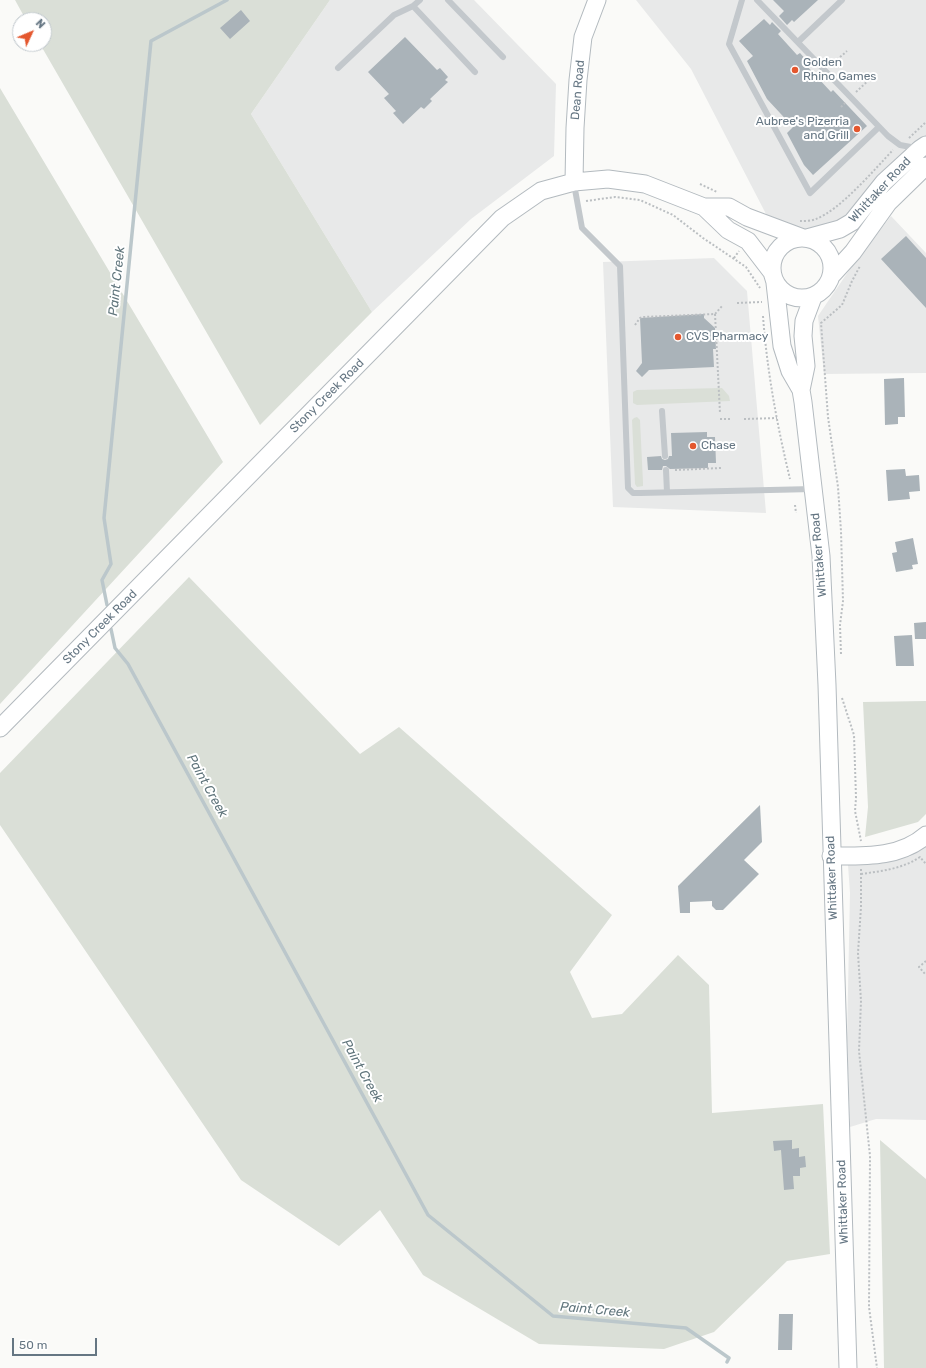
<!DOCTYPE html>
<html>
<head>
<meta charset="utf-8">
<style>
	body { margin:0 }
	#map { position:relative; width:926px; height:1368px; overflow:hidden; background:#fafaf8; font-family:Rubik,sans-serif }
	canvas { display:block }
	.north { position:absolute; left:12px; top:12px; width:40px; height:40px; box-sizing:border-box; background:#fff; border:1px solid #c1c8cd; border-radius:50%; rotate:46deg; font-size:11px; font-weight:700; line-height:16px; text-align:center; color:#657683 }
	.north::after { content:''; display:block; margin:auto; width:14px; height:18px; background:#e4572e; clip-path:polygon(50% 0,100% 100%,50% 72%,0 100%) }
	.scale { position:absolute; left:12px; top:1338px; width:85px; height:18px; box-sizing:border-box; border:2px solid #657683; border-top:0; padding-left:5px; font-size:12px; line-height:14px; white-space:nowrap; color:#657683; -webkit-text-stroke:3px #fff; paint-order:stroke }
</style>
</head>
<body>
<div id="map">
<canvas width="926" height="1368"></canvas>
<div class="north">N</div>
<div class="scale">50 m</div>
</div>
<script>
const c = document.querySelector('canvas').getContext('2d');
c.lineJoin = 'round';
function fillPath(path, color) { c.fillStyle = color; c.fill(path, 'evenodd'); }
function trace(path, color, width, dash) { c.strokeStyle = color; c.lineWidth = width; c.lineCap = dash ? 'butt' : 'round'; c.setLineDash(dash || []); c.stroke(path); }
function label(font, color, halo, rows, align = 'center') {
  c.font = font + ' Rubik,sans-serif'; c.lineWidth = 4; c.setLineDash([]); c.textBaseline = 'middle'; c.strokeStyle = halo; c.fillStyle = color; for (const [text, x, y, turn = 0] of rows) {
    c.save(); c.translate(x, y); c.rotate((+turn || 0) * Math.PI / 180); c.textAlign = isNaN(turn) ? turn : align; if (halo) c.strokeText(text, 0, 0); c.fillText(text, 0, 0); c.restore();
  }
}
const built = new Path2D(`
	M330 0H474L556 84 554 156 471 219 372 312 251 114Z
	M636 0H926V139L844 222 815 231 780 226 766 214 691 69Z
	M891 216 926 253V373L824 374 818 316 850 269Z
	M714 258 747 291 766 513 613 507 603 262Z
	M926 845V1120L876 1119 850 1127 847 1038 850 893 848 865 909 857Z`);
const green = new Path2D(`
	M15 0H330L251 114 372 312 260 425 40 44H44V20H26Z
	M0 88 223 462 0 704Z
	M722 388 729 396 730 401 637 405 633 403V392L637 390Z
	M637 417 640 420 643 483V486L637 487 635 484 632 420 634 418Z
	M189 577 360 754 399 727 612 915 570 972 592 1018 622 1014 678 955 709 985 712 1113 823 1104 830 1254 787 1261 714 1332 664 1349 539 1344 423 1275 380 1210 339 1246 241 1180 0 825V773Z
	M926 701V814L918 822 865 837 868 807 863 702Z
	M880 1140 926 1179V1368H884Z`);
const stream = new Path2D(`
	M107 605 102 580 111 564 104 518 151 41 227 0
	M111 629 115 648 128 664 428 1215 553 1316 686 1328 729 1358 727 1362`);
const building = new Path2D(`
	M773 0H818L794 22 792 20 787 25 779 16 784 11Z
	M241 10 250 21 230 39 220 28Z
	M764 19 770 25 772 22 781 31 778 34 797 55 800 53 809 63 806 65 831 92 833 90 867 126 813 175 804 165 787 133 793 127 767 99 747 61 753 56 739 41Z
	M405 37 437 70 440 68 448 77 445 80 448 82 430 99 432 101 424 109 421 107 403 124 393 113 396 111 384 98 389 94 368 72Z
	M906 236 926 258V308L881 259Z
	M704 314V318L715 328 716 349H713L714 367 649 370 642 377 636 371 642 363 640 318Z
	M904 378 905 417H898V424L885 425 884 379Z
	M707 432V437H715L716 463H708V468L670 469 666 466H663L662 470H648L647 457 661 456 662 459 665 460 668 459 669 456H672L671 433Z
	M905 469 906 476 919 475 920 491 909 492 910 499 888 501 886 470Z
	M913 538 918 564 912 565 913 569 896 572 892 553 897 552 895 542Z
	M926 622V639H915L914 623Z
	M912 635 914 666H896L894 636Z
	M760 805 762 842 744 860 759 874 723 910H716L712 906V901L690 902V913H680L678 886Z
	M792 1140V1149L799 1148V1157L805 1156 806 1167 800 1168V1176H793L794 1189 784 1190 781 1150 774 1151 773 1141Z
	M779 1314H793L792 1350H778Z`);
const path = new Path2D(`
	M831 65 847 51
	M856 92 872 77
	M841 107 846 102
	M909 138 926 122
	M700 184 717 192
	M586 201 615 197 640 200 673 215 703 238 746 267 760 288
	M800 221C805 221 811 221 816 219 840 210 874 170 893 150
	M734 258 739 251
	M737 303 762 302
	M715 314 720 413
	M763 316C767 371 777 425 790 479
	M635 325 640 318 643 317 715 314 723 305
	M720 419H730
	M744 419 777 418
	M675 470 721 468
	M795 505 796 513
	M841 654 840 625 843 601 841 531 838 487 828 417 821 323 842 305 852 281 860 266
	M842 698 854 735 856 798 855 811 861 841
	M861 869V907L858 953 861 1001 859 1051 870 1156 869 1307 877 1368
	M861 874C882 871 902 869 920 857L926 864
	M926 961 919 967 926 975`);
const lane = new Path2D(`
	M448 0 503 57
	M742 0 729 44 810 193 879 127
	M757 0 888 136 900 145 916 148
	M413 6 475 72
	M798 42 842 0
	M338 68 394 15 413 6 420 0
	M574 184 582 228 620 266 628 488 633 493H640L813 489
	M662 411 665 456
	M666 470 667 492`);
const secondary = new Path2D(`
	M574 182 575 128 578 80 583 37 597 0
	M704 207H729L747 217 803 238
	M772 268a30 30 0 1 1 60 0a30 30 0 1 1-60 0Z
	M807 238 840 229 852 222 884 182 920 149 926 145
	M832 275 853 252 888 203 926 166
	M775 283 782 346 790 371 801 390 803 402 821 556 827 685 848 1368
	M801 390 806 366 803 336 804 321 813 297
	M0 728 502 218 541 191 574 182 608 179 645 184 704 207 728 230 748 241 771 271
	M831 856C864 856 900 858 926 835`);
const markers = [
	[795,70,4,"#e4572e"],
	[857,129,4,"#e4572e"],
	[678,337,4,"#e4572e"],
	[693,446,4,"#e4572e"]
];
const poiNames = [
	["Golden",803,63],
	["Rhino Games",803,77],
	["Aubree's Pizerria",849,122,"right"],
	["and Grill",849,136,"right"],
	["CVS Pharmacy",686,337],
	["Chase",701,446]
];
const streetNames = [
	["Dean Road",578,90,-85],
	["Whittaker Road",880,190,-47],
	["Stony Creek Road",327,396,-45],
	["Whittaker Road",819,555,-95],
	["Stony Creek Road",100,627,-45],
	["Whittaker Road",832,878,-92],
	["Whittaker Road",843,1202,-92]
];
const waterNames = [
	["Paint Creek",117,281,-84],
	["Paint Creek",207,786,61],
	["Paint Creek",362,1071,61],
	["Paint Creek",595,1310,5]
];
fillPath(built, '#e8e9e9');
fillPath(green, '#dadfd7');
trace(stream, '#bbc7cb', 3.5);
fillPath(building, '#aab3b9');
trace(secondary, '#b3babf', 19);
trace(path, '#bbbfc2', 2, [2, 2]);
trace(lane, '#c3c8cc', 6);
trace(secondary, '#fff', 17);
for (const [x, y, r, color] of markers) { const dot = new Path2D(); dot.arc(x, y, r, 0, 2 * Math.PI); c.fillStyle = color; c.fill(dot); trace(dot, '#fff', 1.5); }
label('12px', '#657683', '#fff', poiNames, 'left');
label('12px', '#657683', '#fff', streetNames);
label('italic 13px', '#60757c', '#fff', waterNames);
</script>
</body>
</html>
